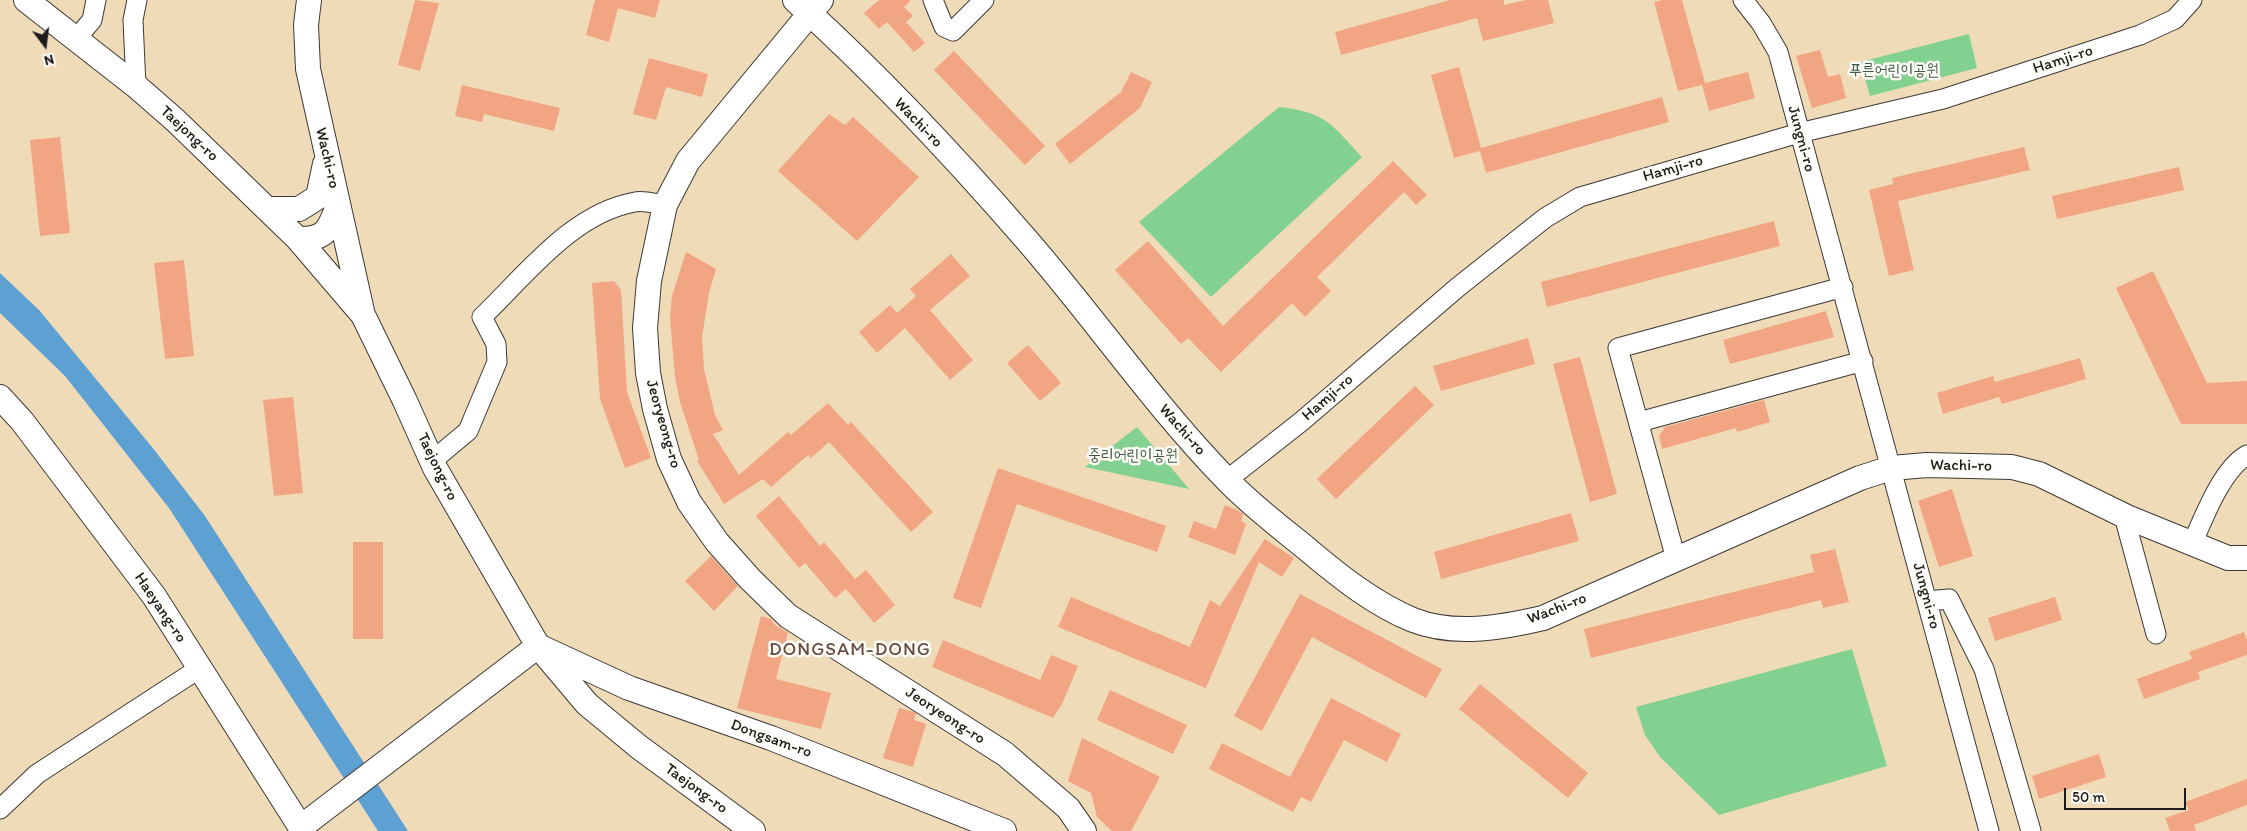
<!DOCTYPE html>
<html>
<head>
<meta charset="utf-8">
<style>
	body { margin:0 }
	#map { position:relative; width:2247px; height:831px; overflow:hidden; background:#f0dbb9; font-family:Itim,sans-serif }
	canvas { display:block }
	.north { position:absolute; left:20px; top:20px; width:50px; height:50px; -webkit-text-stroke:4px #fdfcf7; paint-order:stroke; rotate:165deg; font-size:14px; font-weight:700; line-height:20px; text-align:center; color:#1c1c1c }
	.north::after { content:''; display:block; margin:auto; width:18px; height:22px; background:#1c1c1c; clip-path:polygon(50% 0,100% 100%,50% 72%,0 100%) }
	.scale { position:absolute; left:2064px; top:788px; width:122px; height:22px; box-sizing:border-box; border:2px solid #1c1c1c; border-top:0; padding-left:6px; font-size:15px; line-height:18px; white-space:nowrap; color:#1c1c1c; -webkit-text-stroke:4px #fdfcf7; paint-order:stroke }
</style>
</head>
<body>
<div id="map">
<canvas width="2247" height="831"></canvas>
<div class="north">N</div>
<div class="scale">50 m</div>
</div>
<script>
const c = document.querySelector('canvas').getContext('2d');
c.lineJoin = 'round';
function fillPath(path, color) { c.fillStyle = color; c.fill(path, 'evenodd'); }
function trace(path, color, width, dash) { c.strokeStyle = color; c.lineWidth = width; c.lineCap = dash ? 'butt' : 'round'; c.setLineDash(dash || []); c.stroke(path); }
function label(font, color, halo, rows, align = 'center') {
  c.font = font + ' Itim,"Poor Story",sans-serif'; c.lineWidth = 5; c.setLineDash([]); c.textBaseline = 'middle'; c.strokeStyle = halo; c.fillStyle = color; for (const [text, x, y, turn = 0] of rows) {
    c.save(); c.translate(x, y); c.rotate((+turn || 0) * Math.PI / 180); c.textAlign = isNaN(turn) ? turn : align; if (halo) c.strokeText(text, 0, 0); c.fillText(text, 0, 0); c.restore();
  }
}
const green = new Path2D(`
	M1969 34 1977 68 1870 96 1860 62Z
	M1279 107C1326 112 1331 124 1362 157L1211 297 1139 222Z
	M1137 427 1189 489 1085 467Z
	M1852 649 1887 766 1719 815 1660 757 1645 735 1636 707Z`);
const water = new Path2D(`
	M0 273 39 310 152 447 205 516 408 831H378L169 508 65 376 0 313Z`);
const building = new Path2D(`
	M415 0 439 3 420 71 398 65Z
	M595 0H660L655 18 618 8 609 42 586 35Z
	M879 0H911L904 7 913 16 906 22 925 43 914 52 887 22 879 29 864 13Z
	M1450 0H1504V5L1526 0H1548L1554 23 1483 41 1477 18 1341 55 1335 32Z
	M1663 0H1682L1705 83 1748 72 1755 98 1709 111 1702 85 1678 91 1654 2Z
	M1820 50 1828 77 1840 74 1846 98 1812 108 1796 56Z
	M954 51 1045 146 1025 165 934 70Z
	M649 58 708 74 702 97 666 87 656 120 633 114Z
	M1459 67 1481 148 1662 97 1669 122 1486 173 1480 151 1454 158 1431 75Z
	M1131 72 1152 82 1140 108 1070 164 1055 144 1121 92Z
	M462 85 560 108 554 131 484 114 482 122 455 116Z
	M829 114 845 125 853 117 919 177 857 241 778 171Z
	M60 137 70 233 40 236 30 140Z
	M2024 147 2030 170 1898 201 1914 270 1889 276 1869 190 1893 184 1892 178Z
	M1393 161 1427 195 1416 205 1404 192 1317 277 1331 291 1305 317 1292 303 1221 372 1188 338 1181 344 1115 270 1148 241 1223 326Z
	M2179 167 2184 190 2057 219 2052 196Z
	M1774 221 1780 246 1547 307 1541 282Z
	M686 252 716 269 709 293 702 337 704 369 715 415 723 430 713 434 739 475 788 432 791 435 828 403 848 425 851 422 933 512 911 532 829 442 811 458 808 455 771 487 763 479 724 504 697 461 699 460 680 402 675 377 670 318 672 296Z
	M951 254 970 276 930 310 973 360 950 380 905 328 877 353 859 332 890 305 897 313 916 296 910 289Z
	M184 260 194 356 165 359 154 263Z
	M2153 271 2207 383 2247 381V424H2181L2116 288Z
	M614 281 621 290 627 392 651 458 625 468 600 399 592 283Z
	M1826 311 1834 337 1730 364 1723 340Z
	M1528 338 1535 364 1441 391 1433 366Z
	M1028 345 1061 383 1040 401 1007 363Z
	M1580 357 1617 494 1590 502 1553 364Z
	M2080 358 2086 379 2002 404 1999 397 1943 414 1937 393 1993 376 1995 382Z
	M1415 386 1434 405 1336 499 1317 479Z
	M293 397 303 493 274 496 263 400Z
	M1764 400 1770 422 1737 432 1736 428 1662 449 1659 436 1665 427Z
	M998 468 1166 526 1157 552 1017 504 981 608 953 598Z
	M1952 489 1973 556 1939 567 1918 501Z
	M779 496 820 546 824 542 855 579 866 570 895 605 874 623 846 589 835 598 805 563 799 568 756 516Z
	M1225 505 1239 511 1243 514 1241 521 1246 524 1235 555 1188 537 1194 521 1216 529Z
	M1571 513 1579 541 1441 579 1434 552Z
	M1265 539 1294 558 1282 577 1259 562 1206 688 1058 627 1071 597 1190 647 1210 600 1220 606Z
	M353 542H383V639H353Z
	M1835 549 1849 602 1823 608 1821 600 1591 658 1584 629 1814 572 1810 555Z
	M711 556 738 586 714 611 685 581Z
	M1300 594 1442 669 1426 698 1312 637 1262 731 1234 716Z
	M2055 597 2062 620 1995 641 1988 618Z
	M761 616 771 619 774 624 788 633 776 679 831 693 821 729 737 708Z
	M2244 632 2247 640V655L2198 672 2200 679 2144 699 2137 679 2192 659 2189 652Z
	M943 640 1040 680 1051 655 1078 666 1062 704 1053 718 932 667Z
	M1480 684 1588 773 1568 798 1459 709Z
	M1110 690 1187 725 1173 754 1097 720Z
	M1331 698 1401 734 1387 762 1344 740 1311 802 1301 797 1293 812 1209 769 1222 743 1290 777Z
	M899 708 914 712 916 713 914 720 926 724 913 767 883 758Z
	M1082 738 1160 777 1131 831H1112L1097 817 1091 793 1068 781Z
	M2099 754 2106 777 2039 799 2032 776Z
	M2247 779V805L2194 825 2196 831H2170L2165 818 2189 810 2185 802Z`);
const minor = new Path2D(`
	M933 0 944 27 953 31 984 0
	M1743 0 1761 23 1778 52 1989 831
	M76 39 92 20 96 0
	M136 86 133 20 137 0
	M1639 422 1863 361
	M432 461 468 431 497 362 496 344 482 317C525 276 572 213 635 202 644 200 656 204 665 205
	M1227 480 1302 421 1458 287 1545 218 1580 197 1799 133 1943 99 2140 35 2175 19 2192 0
	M2124 516 2156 634
	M2192 544C2204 517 2222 469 2247 455
	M1676 559 1618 348 1843 287
	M1927 601 1949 599 1984 669 2031 831
	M0 809 37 774 200 668`);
const major = new Path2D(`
	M26 0 136 86 175 120 298 239 363 315 405 401 435 468 538 646 587 704 639 747 753 831
	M309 0 306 25 308 69 362 311
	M795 0C875 72 954 156 1025 238 1094 317 1153 404 1227 480 1251 505 1280 527 1307 549 1339 576 1374 604 1413 620 1454 636 1500 628 1543 618L1860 478 1891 468 1927 465 2012 467 2039 474 2127 517 2228 558H2247
	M821 0 688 161 665 205 649 281 645 328 648 373 655 409 669 459 689 502 717 542 750 579 788 616 1005 754 1068 808 1084 831
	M267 209H299L318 197 325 164
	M298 239C325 240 329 230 338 206
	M0 397 22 421 154 596 303 831
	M301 827 538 646 629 688 771 738 1004 831`);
const streetNames = [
	["Hamji-ro",2063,60,-18],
	["Wachi-ro",918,123,46],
	["Taejong-ro",189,134,43],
	["Jungni-ro",1801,139,75],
	["Wachi-ro",327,158,77],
	["Hamji-ro",1673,169,-16],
	["Hamji-ro",1328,398,-41],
	["Jeoryeong-ro",663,424,74],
	["Wachi-ro",1182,430,49],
	["Wachi-ro",1961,466,1],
	["Taejong-ro",437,467,64],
	["Jungni-ro",1926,596,75],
	["Haeyang-ro",160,608,56],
	["Wachi-ro",1557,609,-21],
	["Jeoryeong-ro",945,716,33],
	["Dongsam-ro",771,739,20],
	["Taejong-ro",696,789,36]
];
const parkNames = [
	["푸른어린이공원",1894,71],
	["중리어린이공원",1133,456]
];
const quarterNames = [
	["DONGSAM-DONG",850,650]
];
fillPath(green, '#83d190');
fillPath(water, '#5da1d2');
fillPath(building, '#f1a583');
trace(minor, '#3c3934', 21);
trace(major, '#3c3934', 26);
trace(minor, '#fff', 19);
trace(major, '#fff', 24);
label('16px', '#1c1c1c', '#fdfcf7', streetNames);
label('16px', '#405b45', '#fdfcf7', parkNames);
c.letterSpacing = '1px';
label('19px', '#674c40', '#fdfcf7', quarterNames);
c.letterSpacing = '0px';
</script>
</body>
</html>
